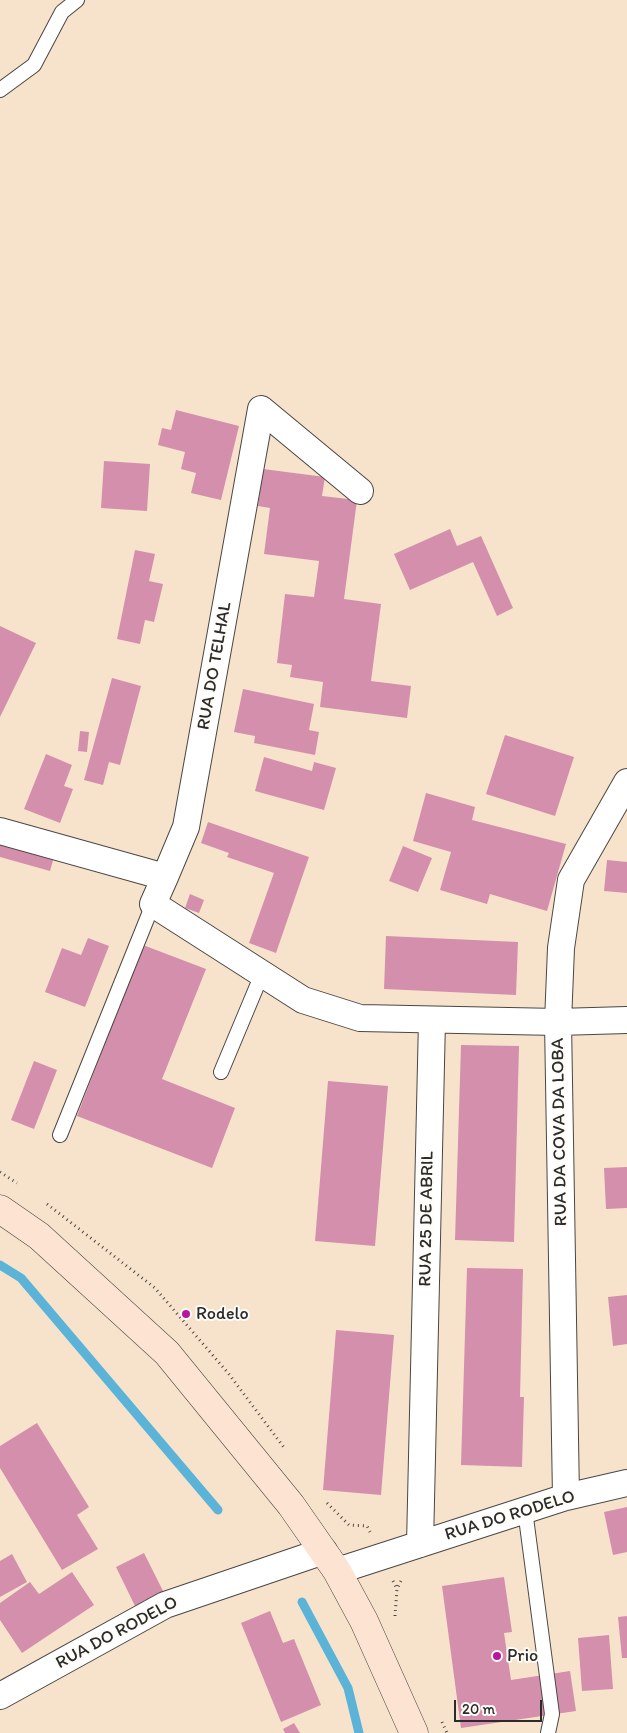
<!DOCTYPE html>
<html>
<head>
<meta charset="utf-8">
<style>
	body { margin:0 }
	#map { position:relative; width:627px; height:1733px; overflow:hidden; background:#f7e3cc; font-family:Itim,sans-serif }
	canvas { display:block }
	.scale { position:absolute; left:454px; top:1700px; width:88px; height:22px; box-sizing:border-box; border:2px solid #2b2b2b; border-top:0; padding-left:6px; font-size:15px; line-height:18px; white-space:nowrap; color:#2b2b2b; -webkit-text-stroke:4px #fdfcf7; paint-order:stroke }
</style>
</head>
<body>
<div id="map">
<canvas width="627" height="1733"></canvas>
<div class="scale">20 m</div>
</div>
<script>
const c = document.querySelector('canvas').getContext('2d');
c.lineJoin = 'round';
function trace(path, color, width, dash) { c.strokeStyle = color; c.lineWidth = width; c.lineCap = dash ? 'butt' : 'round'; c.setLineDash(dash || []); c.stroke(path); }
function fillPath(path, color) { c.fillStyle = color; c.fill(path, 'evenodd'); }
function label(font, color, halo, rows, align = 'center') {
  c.font = font + ' Itim,sans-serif'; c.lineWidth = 4; c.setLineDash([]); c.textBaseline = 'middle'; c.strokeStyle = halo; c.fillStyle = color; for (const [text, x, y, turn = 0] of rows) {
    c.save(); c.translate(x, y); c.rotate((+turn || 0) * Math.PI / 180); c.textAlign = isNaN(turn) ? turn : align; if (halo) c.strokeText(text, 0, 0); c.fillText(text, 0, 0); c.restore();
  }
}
const stream = new Path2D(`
	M0 1265 21 1278 218 1510
	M302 1602 348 1688 359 1733`);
const building = new Path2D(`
	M176 410 239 426 221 500 191 493 196 473 181 469 185 452 158 445 162 428 171 430Z
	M104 461 150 464 147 511 101 508Z
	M263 469 325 477 322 496 357 500 344 599 381 604 371 681 411 686 407 718 320 707 323 682 290 677 292 665 277 663 285 594 314 597 319 561 264 554 270 508 258 506Z
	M450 529 457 546 481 536 513 608 497 616 473 562 410 590 394 554Z
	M135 550 155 554 149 581 163 584 154 622 145 620 140 644 117 639Z
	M0 626 36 643 0 717Z
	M112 678 141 686 120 765 109 762 103 785 84 780Z
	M243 689 314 704 309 730 319 732 315 755 254 743 255 736 234 732Z
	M80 731 89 732 87 752 78 751Z
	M505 735 574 757 555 816 486 794Z
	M46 754 72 765 64 786 73 789 60 823 24 809Z
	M264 757 312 771 314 762 336 768 324 810 255 791Z
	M426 793 475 807 472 820 566 844 547 911 490 894 487 904 440 890 451 852 413 841Z
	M208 822 309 857 276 953 249 943 274 873 227 857 229 853 201 843Z
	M0 841 54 857 50 871 0 857Z
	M403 846 432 858 418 892 389 881Z
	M607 860 627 862V893L604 891Z
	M190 894 204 900 199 913 185 908Z
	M386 936 518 942 516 995 384 989Z
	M88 938 109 946 85 1007 45 992 62 948 81 955Z
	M143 945 206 969 162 1079 235 1108 212 1168 77 1116Z
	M461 1045 519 1046 514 1242 455 1240Z
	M34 1061 57 1070 34 1129 11 1120Z
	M328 1081 388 1086 375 1246 315 1241Z
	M627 1167V1208L606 1209 604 1168Z
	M467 1268 523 1269 520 1397H524L522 1467 461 1465Z
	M627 1295V1344L613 1346 608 1297Z
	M336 1330 394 1335 381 1495 323 1490Z
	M37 1423 89 1507 77 1515 98 1549 62 1570 0 1468V1446Z
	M627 1507V1552L613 1555 604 1512Z
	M144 1553 163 1591 135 1606 116 1567Z
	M12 1554 27 1582 0 1597V1561Z
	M72 1572 94 1605 22 1653 0 1620V1603L30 1582 39 1594Z
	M504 1577 512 1632 504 1633 511 1680 570 1671 576 1711 461 1728 442 1586Z
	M270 1611 283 1643 294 1639 321 1705 281 1722 241 1623Z
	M627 1616V1658H622L618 1617Z
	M609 1635 613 1689 582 1691 578 1638Z
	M294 1723 300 1733H285L283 1729Z`);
const path = new Path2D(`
	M0 1172 17 1183
	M47 1204 155 1288 228 1373 285 1449
	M327 1503 349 1525 367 1526 370 1532
	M393 1581 397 1589
	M395 1616 397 1589 401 1581
	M442 1722 447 1733`);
const lane = new Path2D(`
	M0 90 34 65 62 12 77 0
	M221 1072 262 974
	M60 1135 153 904
	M525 1510 552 1714 548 1733`);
const street = new Path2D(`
	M0 831 165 877 186 827 261 409 360 491
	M165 877 153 904 303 1000 360 1018 558 1022 627 1020
	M566 1497 558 1022 561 948 571 880 627 782
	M420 1544 432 1020
	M337 1571 566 1497 627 1483
	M0 1696 165 1605 324 1551`);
const secondary = new Path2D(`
	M0 1209 39 1236 167 1353 291 1505 337 1571 364 1621 414 1733`);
const markers = [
	[186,1314,5,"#b5179e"],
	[497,1656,5,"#b5179e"]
];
const streetNames = [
	["RUA DO TELHAL",215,666,-80],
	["RUA DA COVA DA LOBA",560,1132,-91],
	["RUA 25 DE ABRIL",427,1219,-89],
	["RUA DO RODELO",510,1516,-17],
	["RUA DO RODELO",117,1633,-28]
];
const poiNames = [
	["Rodelo",196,1314],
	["Prio",507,1656]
];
trace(stream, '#5bb3d8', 9);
fillPath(building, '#d48fad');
trace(lane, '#4a4743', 16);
trace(street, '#4a4743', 28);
trace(secondary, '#4a4743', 29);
trace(path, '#4a4743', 3, [1, 4]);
trace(lane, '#fff', 14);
trace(street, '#fff', 26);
trace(secondary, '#fde3d1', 28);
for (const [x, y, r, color] of markers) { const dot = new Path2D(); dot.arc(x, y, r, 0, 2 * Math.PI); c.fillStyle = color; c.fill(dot); trace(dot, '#fdfcf7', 2); }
label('18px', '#2b2b2b', '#fdfcf7', streetNames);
label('18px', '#2b2b2b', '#fdfcf7', poiNames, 'left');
</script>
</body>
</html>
